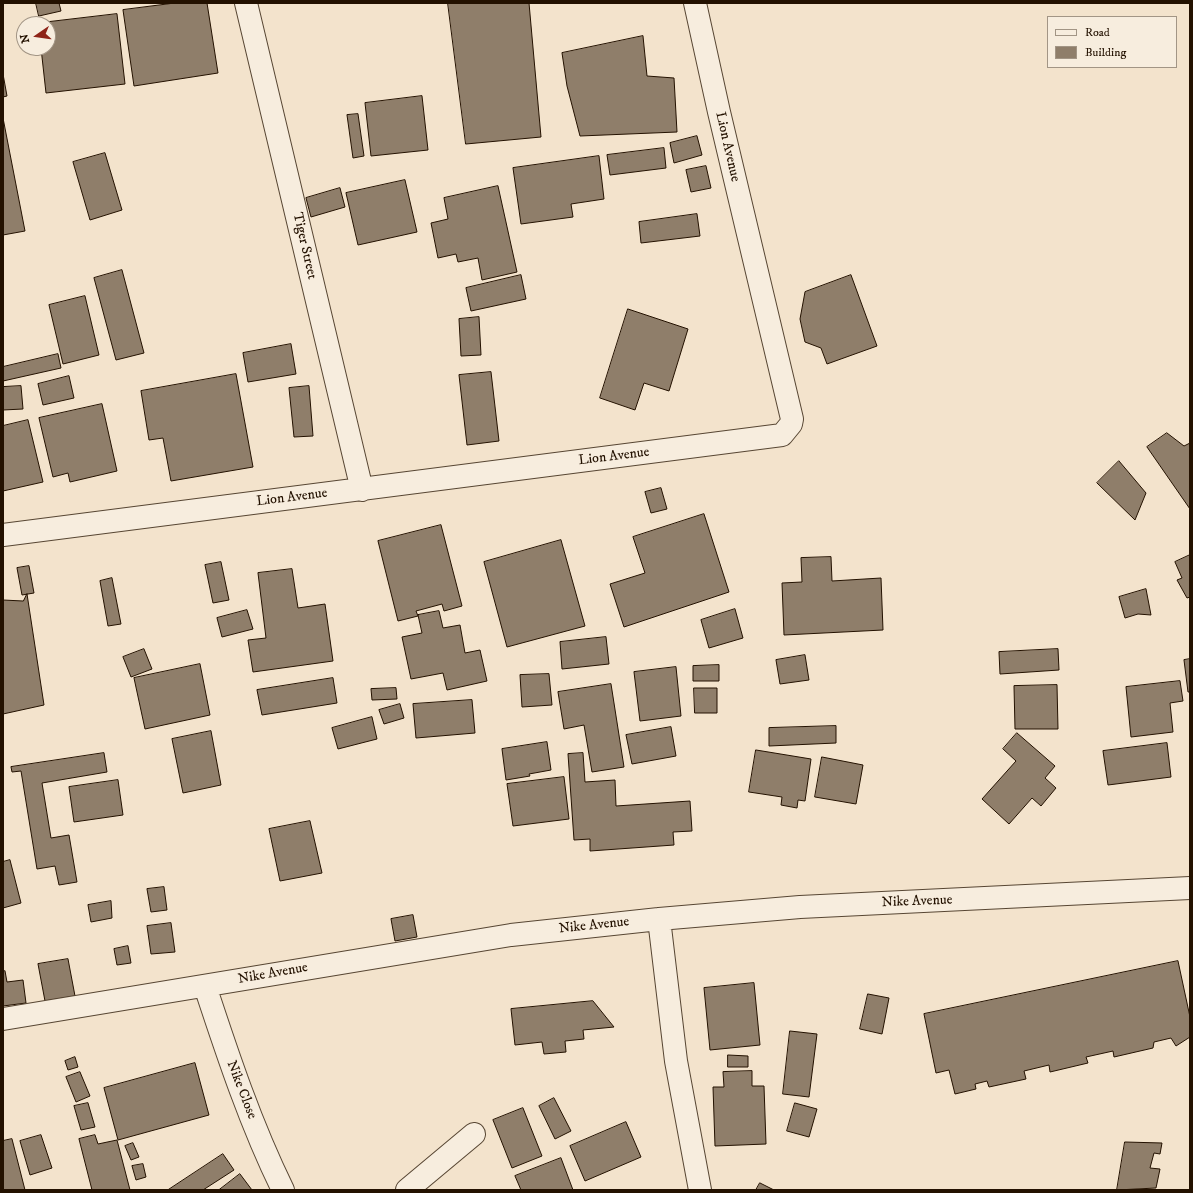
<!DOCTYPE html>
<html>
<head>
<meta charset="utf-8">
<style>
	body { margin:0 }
	#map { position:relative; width:1193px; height:1193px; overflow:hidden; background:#f3e3cc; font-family:"IM FELL DW Pica",serif }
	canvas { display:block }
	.frame { position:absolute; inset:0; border:4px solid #231100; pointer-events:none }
	.legend { position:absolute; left:1047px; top:16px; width:130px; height:52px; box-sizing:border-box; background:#f7edde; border:1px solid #a29585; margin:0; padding:5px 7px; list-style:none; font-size:12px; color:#231100 }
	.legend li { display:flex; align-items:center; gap:8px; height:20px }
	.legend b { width:20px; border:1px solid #a29585 }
	.north { position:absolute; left:16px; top:16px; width:40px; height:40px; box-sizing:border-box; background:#f7edde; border:1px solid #a29585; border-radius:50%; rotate:257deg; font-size:11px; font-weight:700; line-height:16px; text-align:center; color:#231100 }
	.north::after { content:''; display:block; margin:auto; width:14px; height:18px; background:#8f2418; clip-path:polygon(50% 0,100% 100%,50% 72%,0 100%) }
</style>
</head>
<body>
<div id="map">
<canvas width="1193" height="1193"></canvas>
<div class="frame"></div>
<ul class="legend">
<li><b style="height:5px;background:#f7edde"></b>Road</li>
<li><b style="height:11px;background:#8f7e6a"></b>Building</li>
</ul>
<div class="north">N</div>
</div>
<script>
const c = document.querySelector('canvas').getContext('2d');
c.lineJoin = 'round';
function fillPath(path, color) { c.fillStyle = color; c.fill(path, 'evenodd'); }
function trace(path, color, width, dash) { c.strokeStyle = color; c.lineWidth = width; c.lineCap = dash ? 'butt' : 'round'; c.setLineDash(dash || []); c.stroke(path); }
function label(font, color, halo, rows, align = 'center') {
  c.font = font + ' "IM FELL DW Pica",serif'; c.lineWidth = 3; c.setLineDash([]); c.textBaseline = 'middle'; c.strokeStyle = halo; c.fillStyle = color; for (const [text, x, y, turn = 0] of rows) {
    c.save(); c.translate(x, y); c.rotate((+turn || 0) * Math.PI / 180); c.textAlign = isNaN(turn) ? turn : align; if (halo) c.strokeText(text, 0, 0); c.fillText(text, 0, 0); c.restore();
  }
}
const building = new Path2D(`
	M36 3H59L61 11 39 16Z
	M175 3H207L218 73 134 86 123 10Z
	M448 3H529L541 137 466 144Z
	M117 14 125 84 46 93 41 48H48V24L38 23Z
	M643 36 647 76 674 78 677 132 580 136 567 86 562 53Z
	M3 74 7 96 3 97Z
	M422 96 428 150 371 156 365 103Z
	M358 114 364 156 353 158 347 115Z
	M3 118 25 231 3 235Z
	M697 136 702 155 674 163 670 143Z
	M664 148 666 168 610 175 607 155Z
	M105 153 122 210 90 220 73 162Z
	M599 156 604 199 571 204 573 217 521 224 513 168Z
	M706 166 711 188 691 192 686 170Z
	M405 180 417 232 358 245 346 193Z
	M498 186 517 272 482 280 478 258 458 262 456 254 438 258 431 223 448 219 444 198Z
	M340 188 345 207 311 217 306 198Z
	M697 214 700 236 641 243 639 222Z
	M122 270 144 353 116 360 94 278Z
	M521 275 526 299 471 311 466 288Z
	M851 275 877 346 827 364 821 348 805 342 800 319 805 292Z
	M85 296 99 355 63 364 49 305Z
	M628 309 688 329 669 391 644 383 635 410 600 398Z
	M479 317 481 355 461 356 459 319Z
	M291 344 296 374 248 382 243 353Z
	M58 354 61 368 3 381V367Z
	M491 372 499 441 467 445 459 375Z
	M236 374 253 467 171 481 163 438 149 440 141 391Z
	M69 376 74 398 43 405 38 384Z
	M21 386 23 409 3 410V387Z
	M309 386 313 436 294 437 289 388Z
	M102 404 117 471 70 482 68 473 53 477 39 418Z
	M28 420 43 482 3 491V426Z
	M1167 433 1184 446 1190 443V509L1147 447Z
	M1119 461 1146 493 1135 520 1097 483Z
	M661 488 667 509 651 513 645 492Z
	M704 514 729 592 624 627 610 584 645 573 633 537Z
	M441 525 462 606 444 611 442 604 416 611 418 616 398 621 378 541Z
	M561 540 585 626 507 647 484 562Z
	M1190 555V597L1187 598 1177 580 1182 578 1175 562Z
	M831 557 832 581 881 578 883 630 784 635 782 583 802 582 801 558Z
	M221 562 229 600 213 603 205 565Z
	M29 566 34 593 22 595 17 568Z
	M292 569 298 608 325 604 333 661 253 672 248 640 266 638 258 573Z
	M112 578 121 624 108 626 100 581Z
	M1146 589 1151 615 1138 614 1125 618 1119 597Z
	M27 594 44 705 3 714V600L23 601Z
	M735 609 743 638 709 648 701 620Z
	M247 610 253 629 222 637 217 618Z
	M439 611 443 628 460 625 465 653 480 650 487 681 447 690 443 673 411 679 402 637 422 633 418 615Z
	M606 637 609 664 562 669 560 642Z
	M144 649 152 669 131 677 123 657Z
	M1058 649 1059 670 1000 674 999 652Z
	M805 655 809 680 780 684 776 660Z
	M1190 659V692H1188L1184 660Z
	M200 664 210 715 145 729 134 678Z
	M719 665V681H693V666Z
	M676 667 681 716 640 721 634 672Z
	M549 674 552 705 522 707 520 675Z
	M333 678 337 703 262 715 257 690Z
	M1180 681 1183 701 1170 703 1173 732 1131 737 1126 687Z
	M611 684 624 767 592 772 584 725 564 729 558 692Z
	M1057 685 1058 729H1015L1014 686Z
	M396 688 397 699 372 700 371 689Z
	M694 688H717V713H695Z
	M472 700 475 733 416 738 413 704Z
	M400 704 404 718 384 724 379 710Z
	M372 717 377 739 338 749 332 728Z
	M836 726V743L769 746V728Z
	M671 727 676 756 632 764 626 735Z
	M211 731 221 785 183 793 172 739Z
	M1017 733 1055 766 1045 778 1056 788 1041 806 1032 798 1009 824 982 799 1016 761 1003 749Z
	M547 742 551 770 529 774 530 776 506 780 502 749Z
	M1167 743 1171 777 1108 785 1103 751Z
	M756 750 811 759 805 801 798 800 797 808 781 805 782 797 749 792Z
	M104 753 107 772 42 783 51 838 69 835 77 882 59 885 55 866 37 869 21 771 12 772 11 767Z
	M583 753 585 782 615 780 616 806 690 801 692 831 673 832 674 845 590 851V839L574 840 568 754Z
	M822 757 863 765 856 804 815 797Z
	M564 777 569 819 513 826 507 784Z
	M118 780 123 815 74 822 69 787Z
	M310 821 322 873 280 881 269 829Z
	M10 860 21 903 3 908V862Z
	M164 887 167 910 151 912 147 889Z
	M111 901 112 918 91 922 88 905Z
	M413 915 417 937 395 941 391 919Z
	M171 923 175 952 151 954 147 926Z
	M128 946 131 963 117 965 114 949Z
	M68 959 75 996 45 1001 38 964Z
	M1178 961 1190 1017V1037L1176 1046 1171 1038 1154 1042 1153 1048 1114 1057 1113 1051 1086 1057 1088 1063 1050 1072 1049 1065 1024 1071 1026 1079 989 1087 987 1081 975 1084 976 1089 955 1094 949 1070 936 1073 924 1014Z
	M5 971 7 982 23 980 26 1003 3 1006V972Z
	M754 983 760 1045 710 1050 704 988Z
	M868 994 889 998 882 1034 860 1029Z
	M593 1001 614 1027 583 1030 584 1039 565 1041 566 1052 544 1054 542 1042 515 1045 511 1009Z
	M790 1031 817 1034 809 1097 783 1094Z
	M728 1055 748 1056V1067H728Z
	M75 1057 78 1067 68 1070 65 1061Z
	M195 1063 209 1115 118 1140 104 1088Z
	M752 1071V1086H764L766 1144 715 1146 713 1087H724L723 1072Z
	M80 1072 90 1096 76 1102 66 1077Z
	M554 1098 571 1131 555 1139 539 1106Z
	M88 1103 95 1127 81 1130 74 1106Z
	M795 1103 817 1109 809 1137 787 1131Z
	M523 1108 542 1156 512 1168 493 1120Z
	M626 1122 641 1157 585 1181 570 1146Z
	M41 1135 52 1168 30 1175 20 1141Z
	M95 1135 98 1144 117 1140 130 1190H92L79 1139Z
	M12 1139 25 1190H3V1141Z
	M1125 1142 1162 1143 1160 1154 1154 1153 1150 1168 1160 1169 1156 1188 1117 1190Z
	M133 1143 139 1157 131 1160 125 1146Z
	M223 1154 234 1170 203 1190H168Z
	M561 1158 573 1190H521L515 1176Z
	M143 1164 146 1177 136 1180 132 1166Z
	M240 1174 252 1190H219Z
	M760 1183 774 1190H756Z`);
const minor = new Path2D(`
	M246 3 362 490
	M3 535 782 435 791 424 792 419 719 112 695 3
	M659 919 676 1061 700 1190
	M205 986C228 1056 251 1125 283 1190
	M3 1019 511 935 659 919 800 907 1190 888
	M407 1190 474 1134`);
const streetNames = [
	["Lion Avenue",727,147,77],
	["Tiger Street",304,246,77],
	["Lion Avenue",614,457,-7],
	["Lion Avenue",292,498,-7],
	["Nike Avenue",917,902,-2],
	["Nike Avenue",594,926,-6],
	["Nike Avenue",273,974,-10],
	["Nike Close",241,1090,69]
];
fillPath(building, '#8f7e6a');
trace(building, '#231100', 1);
trace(minor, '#574633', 24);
trace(minor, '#f7edde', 22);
label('14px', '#231100', '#f7edde', streetNames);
</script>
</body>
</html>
